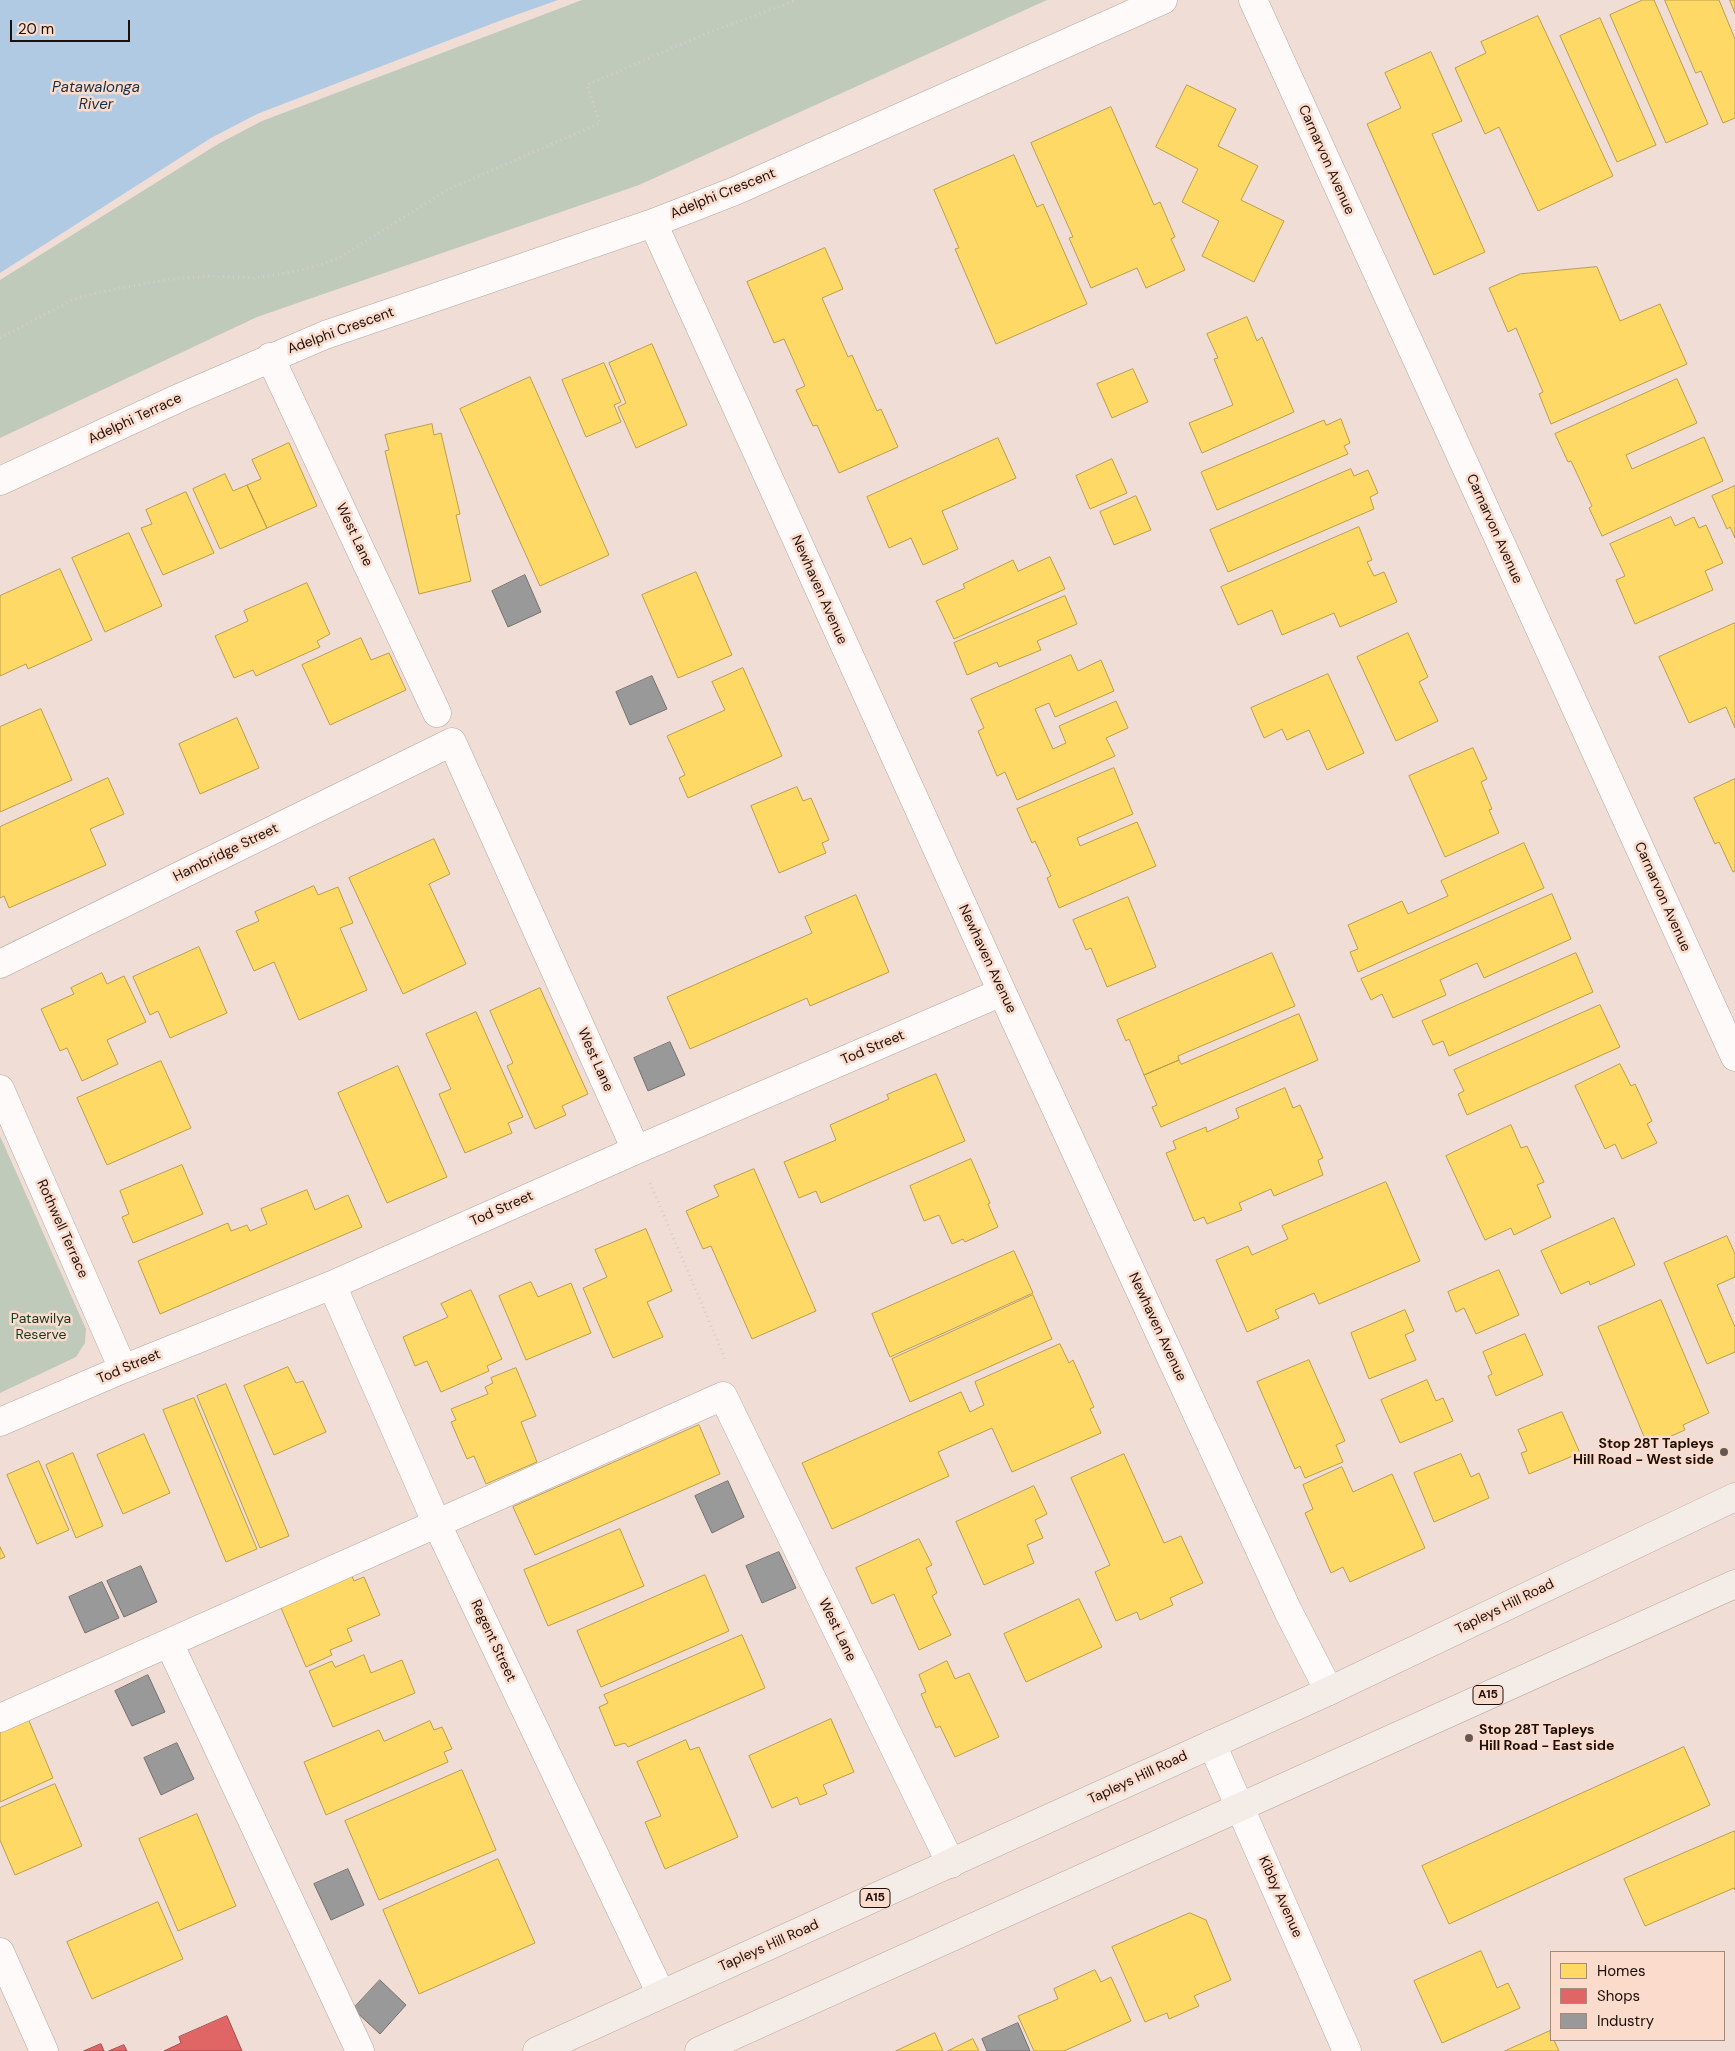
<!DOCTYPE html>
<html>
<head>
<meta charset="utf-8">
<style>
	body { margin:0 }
	#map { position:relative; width:1735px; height:2051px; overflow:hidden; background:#f0ded6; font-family:"DM Sans",sans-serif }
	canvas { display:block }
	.legend { position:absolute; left:1550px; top:1951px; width:175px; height:90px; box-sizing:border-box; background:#fadbcc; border:1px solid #a18a7e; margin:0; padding:6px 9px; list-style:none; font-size:15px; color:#1c1009 }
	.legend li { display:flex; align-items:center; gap:10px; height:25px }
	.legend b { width:25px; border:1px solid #a18a7e }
	.scale { position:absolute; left:10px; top:20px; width:120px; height:22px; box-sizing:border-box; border:2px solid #1c1009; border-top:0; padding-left:6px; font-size:15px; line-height:18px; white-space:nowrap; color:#1c1009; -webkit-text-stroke:4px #fadbcc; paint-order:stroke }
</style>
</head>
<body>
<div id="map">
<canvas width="1735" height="2051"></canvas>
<ul class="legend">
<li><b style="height:14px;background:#ffd966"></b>Homes</li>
<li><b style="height:14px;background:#e06666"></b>Shops</li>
<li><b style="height:14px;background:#999"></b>Industry</li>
</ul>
<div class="scale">20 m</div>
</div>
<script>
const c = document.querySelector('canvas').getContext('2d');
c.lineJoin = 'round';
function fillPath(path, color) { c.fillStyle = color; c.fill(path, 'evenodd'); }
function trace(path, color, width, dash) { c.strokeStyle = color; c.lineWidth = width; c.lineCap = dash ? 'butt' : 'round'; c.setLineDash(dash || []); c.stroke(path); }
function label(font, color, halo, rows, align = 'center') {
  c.font = font + ' "DM Sans",sans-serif'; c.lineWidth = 5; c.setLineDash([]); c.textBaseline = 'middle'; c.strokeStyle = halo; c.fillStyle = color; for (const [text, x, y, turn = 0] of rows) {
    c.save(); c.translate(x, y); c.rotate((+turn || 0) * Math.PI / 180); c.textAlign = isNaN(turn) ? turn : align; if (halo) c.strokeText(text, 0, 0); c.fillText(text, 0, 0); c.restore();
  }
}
const green = new Path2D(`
	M582 0H1047L639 185 257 317 0 438V280L218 144 262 121Z
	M0 1136 86 1329 85 1343 76 1357 0 1393Z`);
const water = new Path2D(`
	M0 0H558L499 21 257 114 211 138 0 273Z`);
const homes = new Path2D(`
	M1643 0H1654L1708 124 1666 143 1610 15Z
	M1665 0H1719L1735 39V118L1723 123 1701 71 1696 73Z
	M1730 0H1735V13Z
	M1538 16 1613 176 1538 211 1499 127 1485 134 1455 68 1486 53 1481 42Z
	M1600 18 1656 145 1617 162 1560 36Z
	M1431 52 1462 121 1432 134 1485 252 1434 275 1367 124 1401 108 1385 73Z
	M1187 85 1236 109 1218 146 1258 166 1241 200 1284 221 1254 282 1202 256 1219 221 1182 202 1198 169 1156 147Z
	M1111 107 1154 205 1160 202 1175 237 1171 239 1185 270 1146 288 1137 268 1091 288 1069 238 1073 237 1031 143Z
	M1014 155 1037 207 1043 204 1087 304 996 344 955 249 959 248 934 190Z
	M825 248 843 289 822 298 848 357 852 355 877 411 881 409 898 447 839 473 817 425 813 426 796 390 805 386 784 339 774 343 747 282Z
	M1597 267 1620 321 1660 304 1687 364 1551 424 1539 394 1543 392 1516 328 1508 332 1489 288 1520 274Z
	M1247 317 1257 341 1262 337 1294 412 1202 453 1189 423 1233 405 1214 359 1218 358 1207 334Z
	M652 344 687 425 636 448 618 407 626 403 609 363Z
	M604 363 621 402 614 405 621 422 586 437 562 380Z
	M1133 369 1148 402 1112 418 1097 384Z
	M530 377 609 555 540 586 460 409Z
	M1677 379 1697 423 1626 455 1632 469 1704 437 1723 481 1602 536 1589 508 1592 506 1571 461 1568 462 1555 434Z
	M1341 419 1350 443 1344 446 1348 454 1217 510 1201 472 1324 420 1326 425Z
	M432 424 434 435 441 433 460 514 456 515 471 581 419 594 385 451 389 450 385 435Z
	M998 438 1016 478 942 511 958 549 923 565 911 538 889 548 867 497Z
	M289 443 317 506 267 528 247 485 261 479 252 460Z
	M1112 459 1127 493 1090 509 1076 476Z
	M1351 469 1354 476 1368 470 1378 493 1370 497 1374 509 1228 572 1210 530Z
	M225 474 233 491 247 485 267 528 220 549 193 489Z
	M1735 486V538L1730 527 1727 529 1712 496Z
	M186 492 214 553 163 575 141 528 152 524 146 510Z
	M1136 496 1151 530 1114 545 1100 512Z
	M1671 517 1675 526 1694 517 1699 528 1706 525 1723 563 1705 571 1713 590 1635 624 1616 580 1625 576 1610 544Z
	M1359 527 1372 560 1367 562 1374 576 1384 572 1397 602 1340 627 1334 613 1282 635 1272 610 1238 625 1221 587Z
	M129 533 162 606 105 632 72 558Z
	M1050 557 1065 589 954 639 936 601 965 588 963 584 1013 560 1018 571Z
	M60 569 92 640 28 669 26 664 0 676V596Z
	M696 572 732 655 678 678 642 595Z
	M307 583 330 634 317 641 320 647 256 676 253 670 234 678 215 636 248 621 244 611Z
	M1065 596 1077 624 1037 641 1041 650 999 667 997 662 967 675 954 643Z
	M1735 623V728L1726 707 1689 723 1659 657Z
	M1408 633 1428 677 1419 682 1438 721 1396 741 1357 657Z
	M361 638 371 660 389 653 406 690 330 725 302 665Z
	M1071 655 1078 671 1101 660 1114 691 1055 717 1049 703 1035 709 1053 749 1066 743 1059 726 1116 701 1128 728 1106 738 1115 756 1017 800 1005 772 997 776 978 731 984 728 971 699Z
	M743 668 782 756 688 798 679 778 685 775 667 736 725 710 712 682Z
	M1328 674 1364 753 1327 770 1309 730 1287 740 1282 729 1264 738 1251 708Z
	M41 709 72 780 0 812V727Z
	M237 718 259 768 200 794 179 744Z
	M1473 748 1487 779 1481 782 1492 809 1489 810 1499 833 1445 857 1409 776Z
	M1114 768 1133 814 1077 838 1080 846 1137 822 1156 866 1059 908 1047 878 1051 876 1035 841 1032 843 1017 809Z
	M108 778 124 814 90 829 106 865 9 908 4 896 0 898V827Z
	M1735 779V871L1733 872 1719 842 1715 844 1694 798Z
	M797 787 803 801 811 798 829 840 822 843 826 853 779 873 751 806Z
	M434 839 450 874 429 884 466 964 403 994 349 878Z
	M1524 843 1544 888 1358 972 1350 952 1358 949 1348 925 1402 901 1408 914 1448 896 1441 881Z
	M314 886 318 895 338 887 353 923 340 928 367 990 299 1020 274 962 254 971 236 931 259 921 255 912Z
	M1552 894 1571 939 1484 978 1477 963 1440 980 1446 995 1393 1018 1382 994 1371 1000 1361 979Z
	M856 895 889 972 810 1006 807 998 690 1049 667 997 812 933 805 917Z
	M1128 897 1156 967 1107 987 1091 948 1086 950 1073 920Z
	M199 947 227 1013 170 1038 158 1011 150 1015 133 977Z
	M1272 953 1295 1006 1178 1056 1179 1060 1144 1075 1129 1039 1126 1041 1117 1020Z
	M1576 953 1593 992 1449 1056 1443 1041 1433 1045 1422 1021Z
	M102 973 107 984 124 976 146 1022 107 1040 118 1064 82 1081 67 1048 60 1051 41 1009 74 994 71 988Z
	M540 988 588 1094 562 1106 566 1115 535 1129 507 1066 513 1063 490 1011Z
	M1600 1005 1620 1047 1467 1115 1458 1094 1464 1091 1454 1070Z
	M476 1012 523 1117 508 1123 512 1133 465 1153 439 1094 451 1089 426 1034Z
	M1299 1014 1318 1060 1161 1127 1152 1107 1157 1105 1144 1075 1179 1060 1181 1064Z
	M161 1061 191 1128 107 1165 77 1098Z
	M1620 1064 1631 1086 1635 1084 1652 1121 1647 1124 1657 1143 1622 1159 1615 1144 1605 1149 1575 1086Z
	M398 1066 447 1177 387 1203 338 1093Z
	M936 1074 965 1141 821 1203 816 1191 799 1198 784 1162 836 1140 830 1125 889 1099 887 1095Z
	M1285 1088 1293 1108 1300 1105 1323 1158 1318 1160 1323 1175 1274 1196 1271 1189 1239 1203 1242 1210 1207 1224 1204 1217 1194 1221 1166 1153 1176 1149 1173 1141 1206 1127 1207 1132 1239 1118 1236 1109Z
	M1511 1125 1521 1148 1527 1146 1544 1182 1537 1185 1551 1217 1514 1235 1511 1228 1485 1240 1446 1156Z
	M971 1159 990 1203 988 1204 998 1227 965 1242 963 1239 952 1244 939 1215 924 1221 910 1186Z
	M182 1165 203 1214 133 1243 122 1217 129 1214 120 1191Z
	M754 1169 816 1311 752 1339 711 1246 703 1249 686 1211 719 1196 714 1186Z
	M1386 1182 1420 1261 1319 1304 1314 1293 1275 1310 1279 1318 1247 1332 1216 1260 1248 1246 1252 1255 1288 1239 1282 1226Z
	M307 1190 315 1210 348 1195 362 1227 160 1314 138 1261 228 1223 231 1231 247 1225 250 1231 267 1224 261 1209Z
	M1614 1218 1635 1265 1590 1285 1589 1281 1561 1294 1541 1251Z
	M646 1229 672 1291 647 1302 663 1337 613 1358 583 1288 607 1277 595 1250Z
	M1727 1236 1735 1254V1277L1717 1285 1735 1327V1352L1707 1364 1664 1263Z
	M1014 1251 1033 1293 890 1357 872 1314Z
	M1499 1270 1519 1315 1476 1334 1464 1308 1456 1312 1448 1292Z
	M531 1282 538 1297 571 1283 591 1333 526 1360 499 1296Z
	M471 1290 502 1359 487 1366 489 1371 441 1392 427 1361 415 1366 403 1337 448 1317 441 1304Z
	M1033 1295 1052 1339 910 1402 892 1359Z
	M1661 1300 1709 1413 1683 1425 1685 1430 1648 1446 1598 1327Z
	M1405 1310 1414 1331 1405 1335 1416 1360 1369 1379 1351 1333Z
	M1525 1334 1543 1375 1496 1396 1488 1376 1492 1374 1483 1352Z
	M1060 1344 1069 1363 1073 1360 1094 1407 1090 1409 1101 1433 1012 1472 992 1428 938 1452 949 1476 832 1529 802 1463 961 1392 970 1412 984 1405 975 1382Z
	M1309 1360 1345 1441 1336 1445 1343 1462 1305 1478 1300 1466 1295 1469 1257 1382Z
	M288 1367 296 1383 303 1381 326 1432 274 1455 244 1386Z
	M516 1368 536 1416 521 1422 537 1462 486 1484 474 1456 467 1459 451 1422 456 1420 451 1409 488 1394 485 1387 493 1383 491 1378Z
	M1427 1380 1436 1401 1443 1398 1453 1421 1400 1443 1381 1400Z
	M226 1384 289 1536 260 1548 197 1396Z
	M194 1398 257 1549 226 1562 163 1410Z
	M1562 1412 1580 1453 1529 1474 1521 1453 1527 1451 1518 1430Z
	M699 1425 720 1474 535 1555 513 1507Z
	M144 1434 170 1493 123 1514 97 1455Z
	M73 1453 103 1526 76 1538 46 1465Z
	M1124 1454 1164 1543 1181 1536 1203 1583 1170 1598 1173 1605 1140 1620 1137 1612 1116 1621 1095 1572 1110 1565 1071 1478Z
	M1461 1454 1471 1477 1479 1473 1489 1498 1434 1522 1414 1473Z
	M39 1461 69 1530 37 1544 7 1475Z
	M1342 1467 1353 1492 1392 1474 1425 1548 1350 1582 1343 1567 1331 1573 1305 1513 1313 1509 1303 1485Z
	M1034 1486 1047 1514 1035 1520 1043 1538 1027 1545 1034 1563 984 1585 956 1522Z
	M620 1529 644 1586 548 1626 524 1570Z
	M919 1539 932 1565 926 1568 937 1593 932 1596 951 1635 919 1650 894 1594 872 1604 856 1568Z
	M0 1547 5 1557 0 1559Z
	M351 1574 354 1581 364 1577 380 1615 347 1629 352 1641 330 1650 332 1655 306 1667 279 1603Z
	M705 1575 729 1631 601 1687 577 1631Z
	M1079 1599 1102 1647 1026 1682 1004 1634Z
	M742 1635 765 1688 628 1747 625 1743 615 1746 599 1707 608 1703 604 1695Z
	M364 1655 371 1673 402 1660 415 1693 333 1727 309 1671 332 1661 335 1667Z
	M947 1661 955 1679 969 1673 999 1737 955 1757 940 1726 936 1728 921 1694 926 1692 919 1675Z
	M27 1716 53 1778 0 1802V1728Z
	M831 1719 854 1772 823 1785 827 1794 800 1805 797 1797 772 1808 749 1756Z
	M430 1721 434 1730 442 1727 452 1749 444 1752 448 1762 326 1815 304 1762 379 1730 384 1741Z
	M686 1740 690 1750 699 1747 738 1837 665 1869 645 1822 661 1816 637 1762Z
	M1684 1747 1710 1805 1449 1924 1422 1866Z
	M462 1770 496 1850 379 1900 345 1821Z
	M55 1784 82 1846 15 1875 0 1840V1808Z
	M197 1814 236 1906 178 1931 139 1839Z
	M1735 1831V1890L1734 1888 1645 1926 1624 1879Z
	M498 1859 535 1943 419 1994 383 1910Z
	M158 1902 183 1959 92 1999 67 1942Z
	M1190 1913 1206 1920 1231 1980 1194 1996 1199 2006 1169 2019 1167 2013 1145 2022 1112 1947Z
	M1481 1951 1497 1988 1508 1983 1520 2008 1442 2043 1414 1981Z
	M1095 1970 1101 1982 1111 1977 1131 2021 1064 2051H1034L1018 2016 1058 1999 1054 1989Z
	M1550 2031 1551 2040H1554L1559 2051H1505Z
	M935 2033 943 2051H896Z
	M973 2039 979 2051H948Z`);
const shops = new Path2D(`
	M227 2016 242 2051H164L181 2043 179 2037Z
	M101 2044 104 2051H84Z
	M124 2045 127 2051H109Z`);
const industry = new Path2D(`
	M525 575 541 612 508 627 492 591Z
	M652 676 667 709 630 725 616 692Z
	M670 1042 685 1075 648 1091 634 1058Z
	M728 1481 744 1517 712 1533 695 1496Z
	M779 1552 796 1588 762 1603 746 1566Z
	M141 1566 157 1602 124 1617 107 1581Z
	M102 1582 119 1618 85 1633 69 1597Z
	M148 1675 165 1712 132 1726 115 1691Z
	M177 1743 194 1779 161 1795 144 1758Z
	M348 1869 364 1905 331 1920 314 1884Z
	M380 1980 406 2005 380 2034 353 2009Z
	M1018 2023 1030 2051H987L982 2039Z`);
const path = new Path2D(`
	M0 338 74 299 101 292 170 279 211 276 254 278 281 274 313 267 339 258 447 190 600 123 587 85 705 34 797 0
	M650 1183 726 1361`);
const minor = new Path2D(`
	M1253 0 1735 1057
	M653 223 1002 992 1288 1611 1329 1691
	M270 357 437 713
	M0 481 181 397 325 335 653 223 735 191 1163 0
	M0 964 452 742 636 1150
	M0 1089 123 1369
	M332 1285 436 1522 661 1994
	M0 1422 123 1369 332 1285 636 1150 1002 992
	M169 1643 360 2051
	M0 1718 723 1396 951 1864
	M1212 1744 1347 2051
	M0 1952 44 2051`);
const major = new Path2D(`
	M537 2051 1329 1691 1735 1497
	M699 2051 1735 1584`);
const markers = [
	[1724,1452,5,"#665851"],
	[1469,1738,5,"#665851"]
];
const shields = [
	[1488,1695,30],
	[875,1898,30]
];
const shieldNames = [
	["A15",1488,1695],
	["A15",875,1898]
];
const streetNames = [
	["Carnarvon Avenue",1326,160,66],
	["Adelphi Crescent",723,194,-22],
	["Adelphi Crescent",341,331,-20],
	["Adelphi Terrace",135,419,-25],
	["Carnarvon Avenue",1494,529,66],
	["West Lane",354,535,65],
	["Newhaven Avenue",819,590,66],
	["Hambridge Street",226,853,-26],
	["Carnarvon Avenue",1662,897,66],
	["Newhaven Avenue",987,959,65],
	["Tod Street",873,1048,-23],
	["West Lane",595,1060,66],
	["Tod Street",502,1209,-24],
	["Rothwell Terrace",62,1229,66],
	["Newhaven Avenue",1157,1327,65],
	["Tod Street",129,1367,-23],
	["Tapleys Hill Road",1505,1607,-26],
	["West Lane",837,1630,64],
	["Regent Street",493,1641,65],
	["Tapleys Hill Road",1138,1778,-25],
	["Kibby Avenue",1280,1897,66],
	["Tapleys Hill Road",769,1946,-24]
];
const parkNames = [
	["Patawilya",41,1319],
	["Reserve",41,1335]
];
const poiNames = [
	["Stop 28T Tapleys",1714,1444],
	["Hill Road - West side",1714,1460],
	["Stop 28T Tapleys",1479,1730,"left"],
	["Hill Road - East side",1479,1746,"left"]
];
const waterNames = [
	["Patawalonga",96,88],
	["River",96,105]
];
fillPath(green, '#c0caba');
fillPath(water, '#b0cae4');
fillPath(homes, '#ffd966');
trace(homes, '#bb9d4a', 1);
fillPath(shops, '#e06666');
trace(shops, '#a54c4a', 1);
fillPath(industry, '#999');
trace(industry, '#74706e', 1);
trace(minor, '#b5a7a0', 29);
trace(major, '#bca89f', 29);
trace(path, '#d3cecb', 3, [1, 4]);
trace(minor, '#fdfaf9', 28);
trace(major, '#f4ece7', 28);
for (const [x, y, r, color] of markers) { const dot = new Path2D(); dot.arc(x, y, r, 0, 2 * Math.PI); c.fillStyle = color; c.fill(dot); trace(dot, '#fadbcc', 2); }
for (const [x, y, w] of shields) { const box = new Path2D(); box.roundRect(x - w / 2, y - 9.5, w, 19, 4); c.fillStyle = '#fadbcc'; c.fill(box); trace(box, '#1c1009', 1); }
label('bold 12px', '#1c1009', null, shieldNames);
label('14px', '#1c1009', '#fadbcc', streetNames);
label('14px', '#103b24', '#fadbcc', parkNames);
label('bold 14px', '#1c1009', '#fadbcc', poiNames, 'right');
label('italic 15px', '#10304c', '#fadbcc', waterNames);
</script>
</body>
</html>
